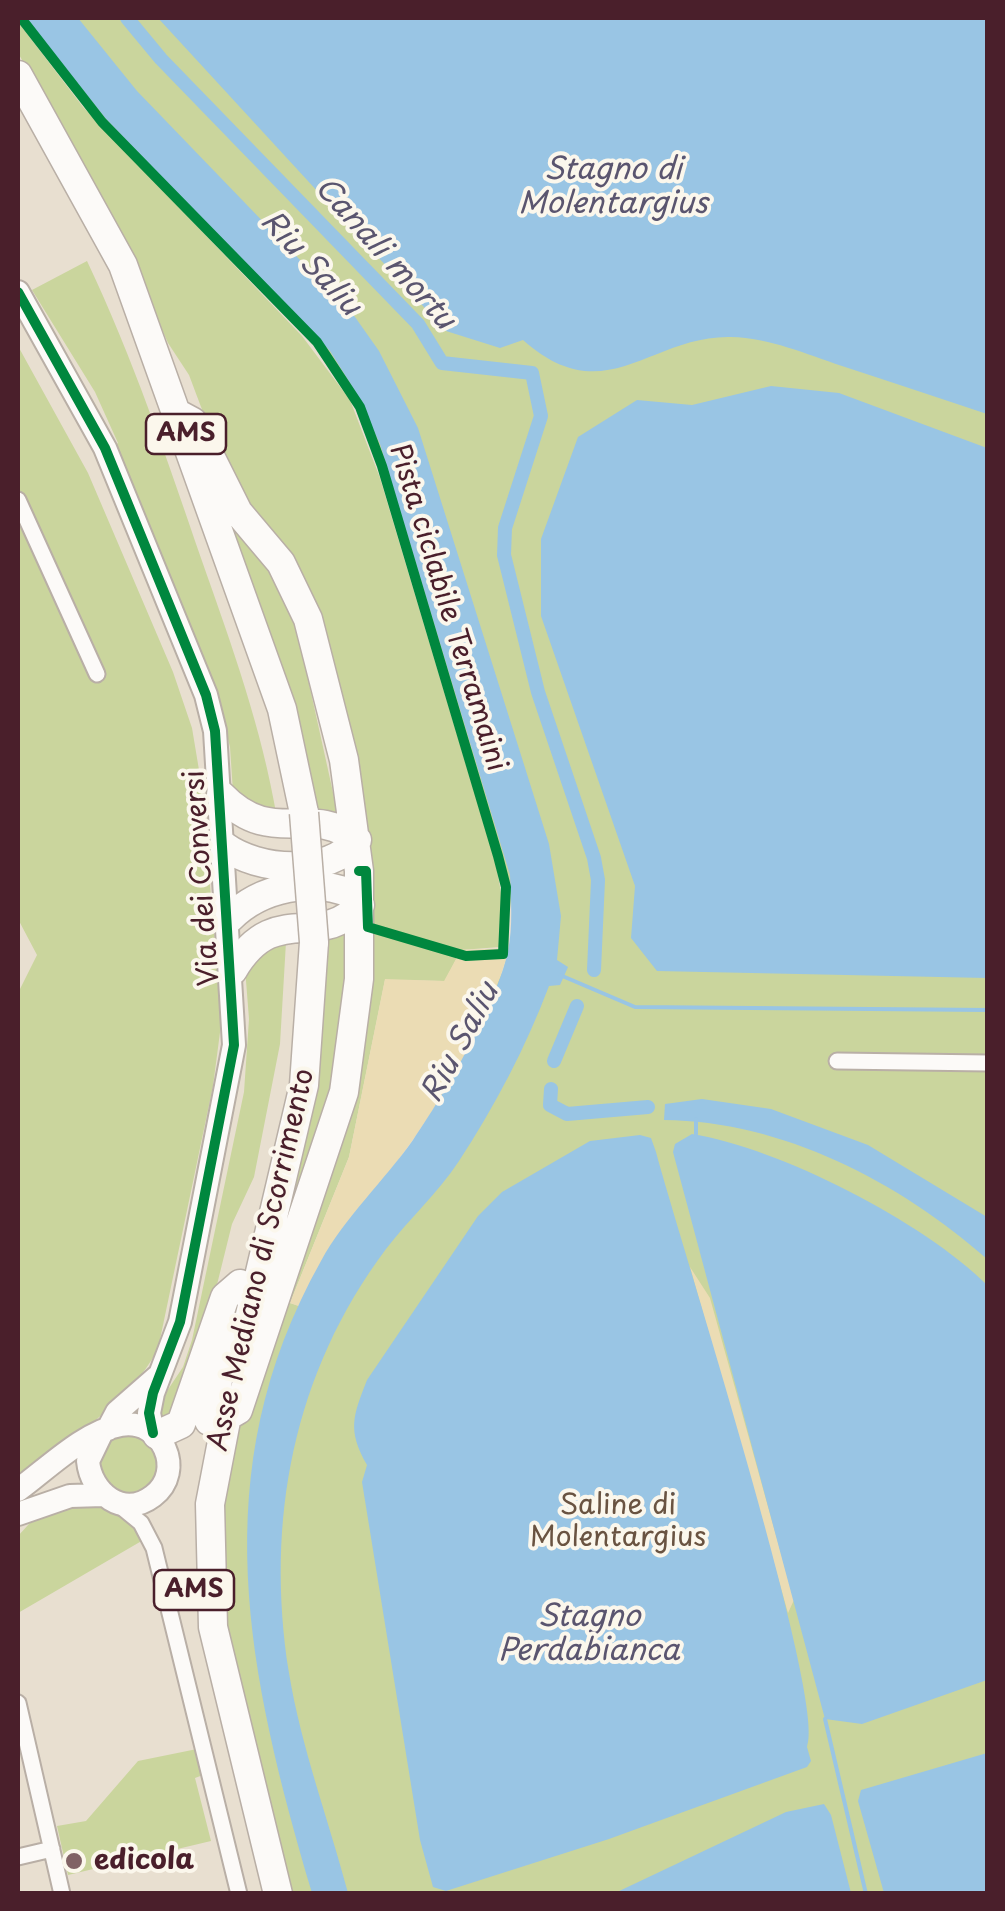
<!DOCTYPE html>
<html>
<head>
<meta charset="utf-8">
<style>
	body { margin:0 }
	#map { position:relative; width:1005px; height:1911px; overflow:hidden; background:#e8dfd0; font-family:"Playpen Sans",sans-serif }
	canvas { display:block }
	.frame { position:absolute; inset:0; border:20px solid #4a1f2b; pointer-events:none }
</style>
</head>
<body>
<div id="map">
<canvas width="1005" height="1911"></canvas>
<div class="frame"></div>
</div>
<script>
const c = document.querySelector('canvas').getContext('2d');
c.lineJoin = 'round';
function fillPath(path, color) { c.fillStyle = color; c.fill(path, 'evenodd'); }
function trace(path, color, width, dash) { c.strokeStyle = color; c.lineWidth = width; c.lineCap = dash ? 'butt' : 'round'; c.setLineDash(dash || []); c.stroke(path); }
function label(font, color, halo, rows, align = 'center') {
  c.font = font + ' "Playpen Sans",sans-serif'; c.lineWidth = 8; c.setLineDash([]); c.textBaseline = 'middle'; c.strokeStyle = halo; c.fillStyle = color; for (const [text, x, y, turn = 0] of rows) {
    c.save(); c.translate(x, y); c.rotate((+turn || 0) * Math.PI / 180); c.textAlign = isNaN(turn) ? turn : align; if (halo) c.strokeText(text, 0, 0); c.fillText(text, 0, 0); c.restore();
  }
}
const green = new Path2D(`
	M30 18H987V1893H285L222 1639 216 1546 235 1437 364 1028 373 968 356 775 258 526 221 460 189 375 168 343 107 206 18 53V22L83 107 302 336 350 400 380 478 496 865 502 898 500 947 461 950 445 981 385 980 349 1157 290 1303 299 1306 287 1335 423 1132 503 971 512 936 513 902 377 449C335 333 217 239 133 150 94 109 63 63 30 18Z
	M87 261C133 358 167 459 202 561 232 646 262 729 277 818L233 792 230 747 218 698 115 445 118 443 95 392 32 290Z
	M18 346 88 473 173 672 192 728 200 776 222 1017 213 1086 158 1349C129 1404 68 1440 19 1477L18 993 37 955 18 919Z
	M222 503 287 584 338 815H313Z
	M350 928 339 1079 263 1314 324 943 286 942 280 1044 254 1177 232 1224 208 1321 171 1418 161 1420 157 1406 183 1367 192 1340 244 1092 249 1019 245 968 252 950Z
	M99 1465a30 30 0 1 1 60 0a30 30 0 1 1-60 0Z
	M87 1503C113 1508 129 1517 145 1539L18 1613V1536L39 1513Z
	M197 1749 203 1775 195 1778 211 1841 68 1875 57 1826 86 1821 138 1761Z`);
const sand = new Path2D(`
	M509 948C494 1008 449 1090 412 1141 372 1197 329 1244 299 1306L290 1303 349 1157 385 979 444 981 461 950Z
	M690 1267 710 1298 794 1600 788 1613Z`);
const water = new Path2D(`
	M26 18H78L137 91 355 317 379 351 418 428 549 844 561 916 557 960 568 967 560 985 549 986C526 1047 495 1106 459 1161 438 1193 409 1219 386 1249 293 1373 265 1521 289 1673 301 1747 329 1821 348 1893H312C248 1675 202 1473 321 1261 345 1217 384 1181 413 1140 443 1097 498 1001 508 951 513 926 511 900 510 875L380 444 355 391 330 351 106 119Z
	M158 18H987V414C939 398 891 382 842 366 806 354 770 338 731 337 650 335 605 413 523 340L500 348 446 331Z
	M771 386 839 393 987 448V978L657 971 631 938 635 886 541 616V539L578 437 637 400 692 405Z
	M702 1099 771 1109 868 1145 987 1217V1259C900 1182 782 1121 664 1120L665 1104Z
	M692 1134C780 1148 924 1222 987 1285V1680L862 1724 825 1719 673 1152 675 1144Z
	M640 1135 651 1138 656 1152C677 1232 829 1705 807 1747L811 1761 807 1767 609 1839 446 1891 433 1887 420 1840 362 1482 367 1465C347 1430 353 1416 367 1380L478 1216 502 1192 590 1141Z
	M987 1753V1893H884L858 1801 861 1790Z
	M824 1804 831 1815 851 1893H615L786 1812Z`);
const stream = new Path2D(`
	M560 975 635 1007 988 1010
	M696 1119V1134
	M825 1719 866 1894`);
const canal = new Path2D(`
	M127 18 161 59 418 324 442 363 532 373 541 416 505 528 504 555 538 692 594 858 598 880 594 970
	M554 1061 577 1006
	M551 1089 550 1105 567 1114 648 1107`);
const street = new Path2D(`
	M18 500 97 674
	M837 1061 988 1063
	M119 1505 141 1523 154 1548 239 1894
	M18 1703 62 1894
	M18 1857 52 1849`);
const secondary = new Path2D(`
	M18 292 105 448 206 695 215 731 234 1045 180 1322 153 1393 149 1413 153 1433
	M108 1429 117 1412 157 1377
	M18 1490C47 1469 85 1431 121 1425 162 1418 186 1471 153 1496 123 1519 91 1493 88 1461L101 1434
	M18 1514 70 1496 103 1495`);
const highway = new Path2D(`
	M18 75 123 265 282 709 304 813
	M180 415 193 422 238 512 281 563 308 619 344 760 359 871V979L344 1092 238 1410 226 1417
	M221 795C273 849 309 802 357 840
	M224 846C258 871 329 877 357 840
	M230 918C261 887 313 877 352 894L360 905
	M233 970C275 899 319 951 360 905
	M241 1353 304 1085 314 942
	M230 1400 210 1504 213 1627 278 1894
	M209 1421 230 1326
	M157 1435 181 1424 225 1297 240 1284`);
const highwayBridge = new Path2D(`
	M304 813 314 942`);
const cycleway = new Path2D(`
	M21 18 102 122 317 342 360 407 382 466 498 856 506 887 503 954 466 956 368 927 366 871H359
	M18 292 105 448 206 695 215 731 234 1045 180 1322 153 1393 149 1413 153 1433`);
const markers = [
	[74,1861,10,"#816265"]
];
const shields = [
	[186,434,80],
	[194,1590,80]
];
const shieldNames = [
	["AMS",186,434],
	["AMS",194,1590]
];
const streetNames = [
	["Pista ciclabile Terramaini",447,608,73],
	["Via dei Conversi",203,878,-94],
	["Asse Mediano di Scorrimento",262,1260,-77]
];
const parkNames = [
	["Saline di",618,1506],
	["Molentargius",618,1538]
];
const poiNames = [
	["edicola",94,1861]
];
const waterNames = [
	["Stagno di",613,171],
	["Molentargius",613,205],
	["Canali mortu",384,254,48],
	["Riu Saliu",310,264,47],
	["Riu Saliu",461,1043,-62],
	["Stagno",589,1618],
	["Perdabianca",589,1652]
];
fillPath(green, '#cad59d');
fillPath(sand, '#ebdcb4');
fillPath(water, '#99c5e4');
trace(stream, '#99c5e4', 4);
trace(canal, '#99c5e4', 14);
trace(street, '#b9afa6', 19);
trace(secondary, '#b9afa6', 26);
trace(highway, '#b9afa6', 31);
trace(street, '#fcfaf8', 15);
trace(secondary, '#fcfaf8', 22);
trace(highway, '#fcfaf8', 28);
trace(highwayBridge, '#b9afa6', 31, []);
trace(highwayBridge, '#fcfaf8', 28);
trace(cycleway, '#00873e', 10);
for (const [x, y, r, color] of markers) { const dot = new Path2D(); dot.arc(x, y, r, 0, 2 * Math.PI); c.fillStyle = color; c.fill(dot); trace(dot, '#fbf7ec', 4); }
for (const [x, y, w] of shields) { const box = new Path2D(); box.roundRect(x - w / 2, y - 20, w, 40, 8); c.fillStyle = '#fbf7ec'; c.fill(box); trace(box, '#4a1f2b', 2.5); }
label('bold 25px', '#4a1f2b', null, shieldNames);
label('28px', '#4a1f2b', '#fbf7ec', streetNames);
label('28px', '#695341', '#fbf7ec', parkNames);
label('bold 28px', '#4a1f2b', '#fbf7ec', poiNames, 'left');
label('italic 30px', '#5a556f', '#fbf7ec', waterNames);
</script>
</body>
</html>
